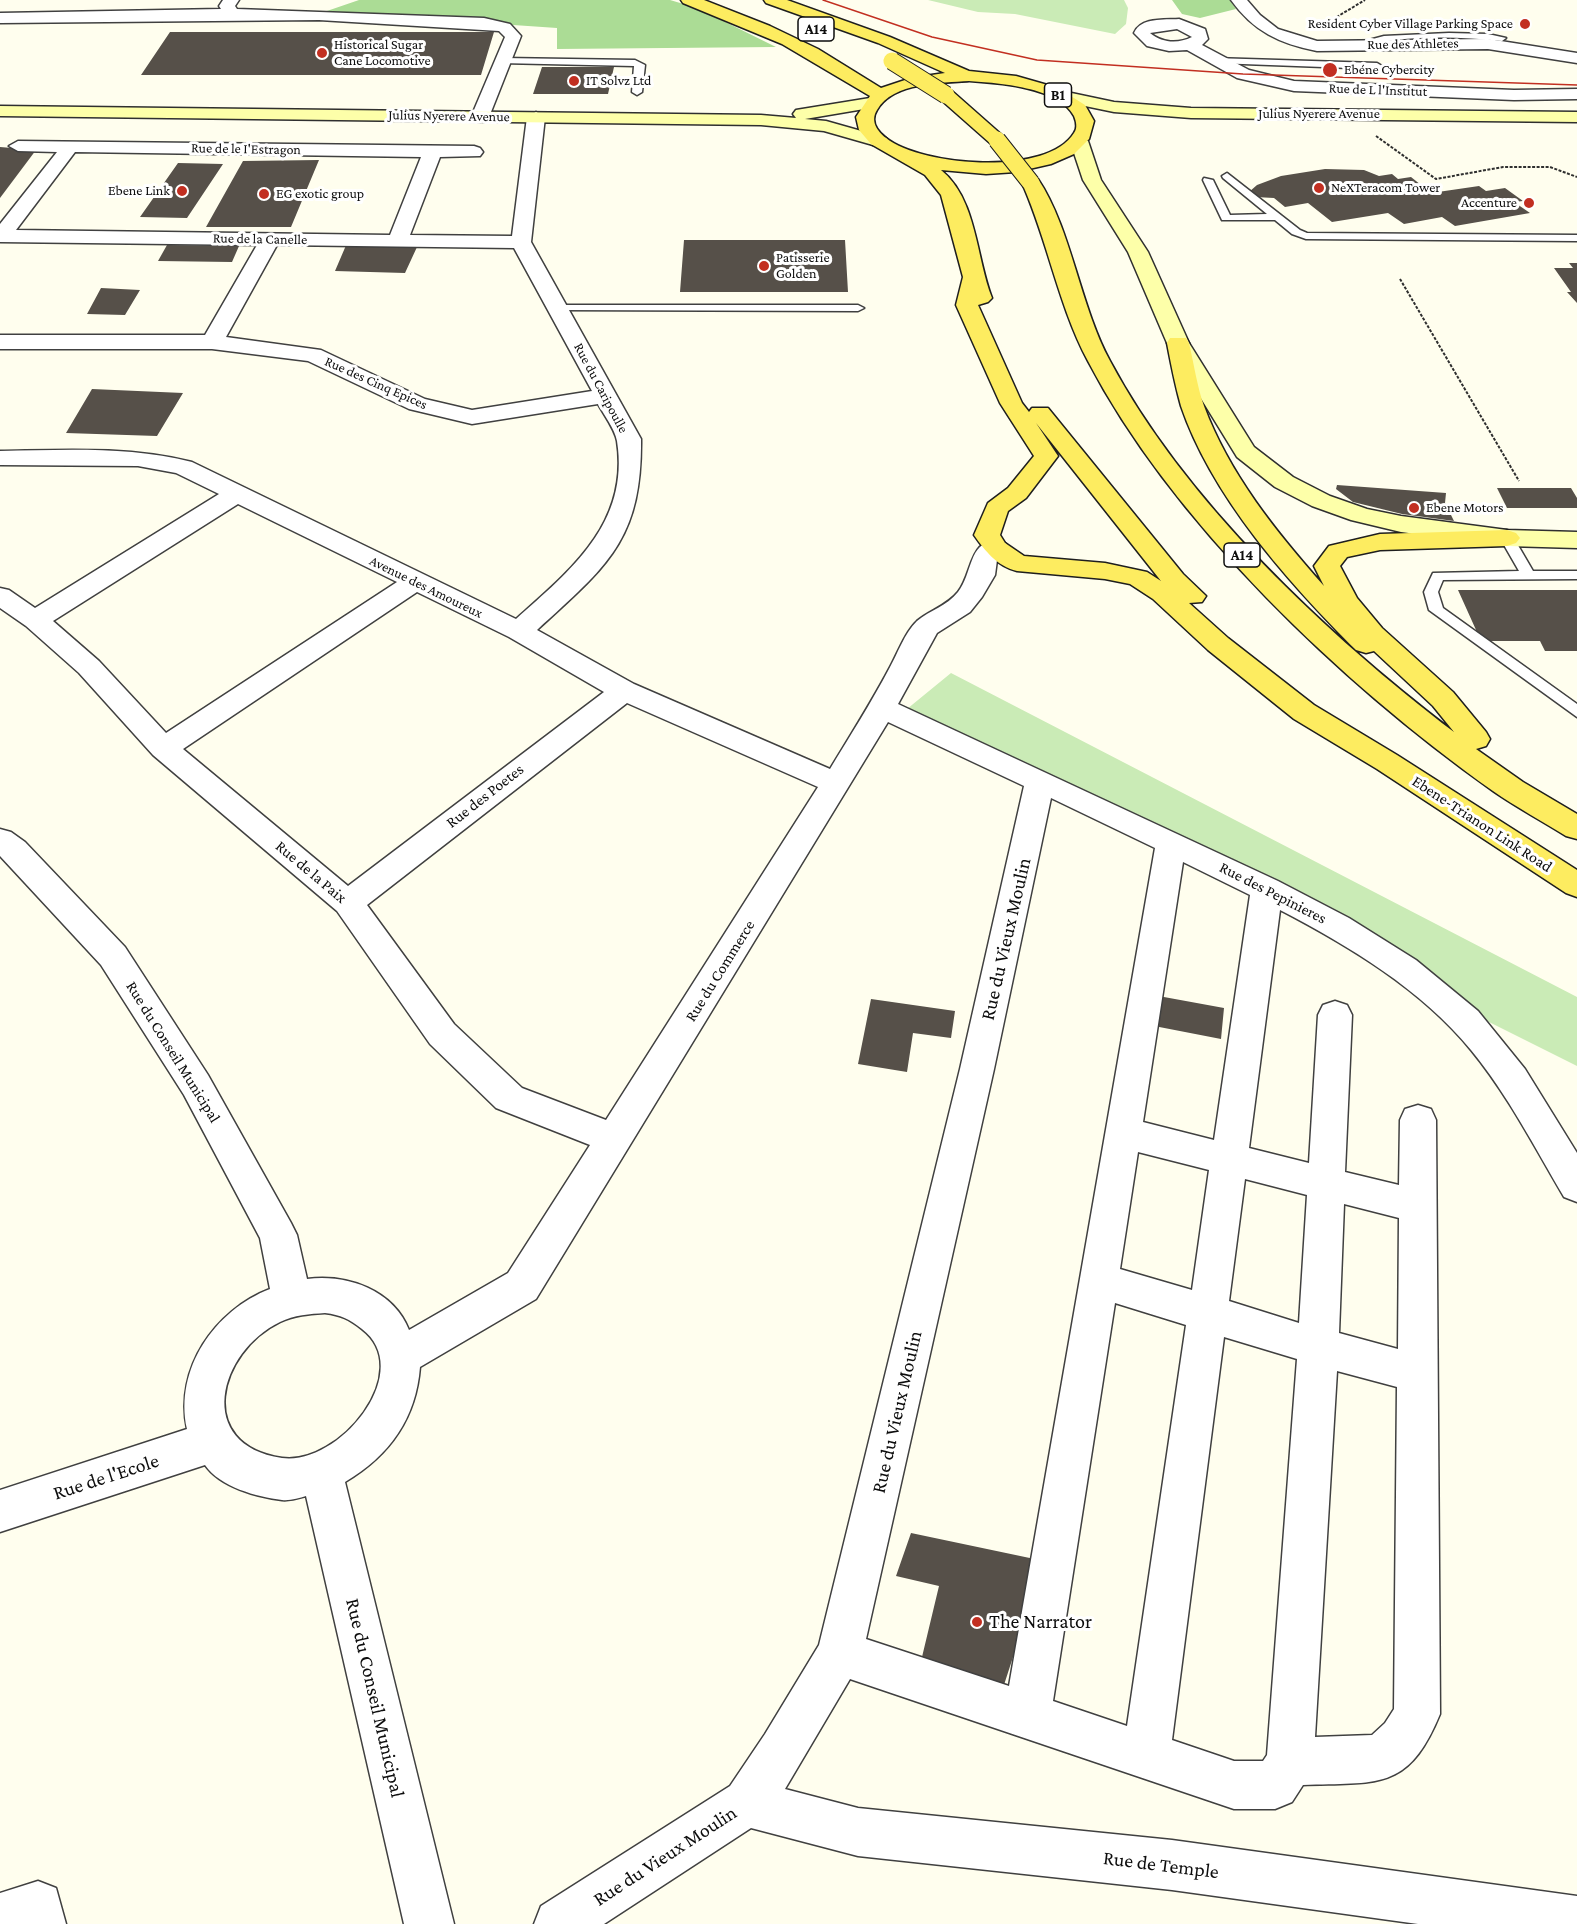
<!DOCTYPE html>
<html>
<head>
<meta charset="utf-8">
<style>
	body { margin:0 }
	canvas { display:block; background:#fffeee }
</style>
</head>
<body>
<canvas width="1577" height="1924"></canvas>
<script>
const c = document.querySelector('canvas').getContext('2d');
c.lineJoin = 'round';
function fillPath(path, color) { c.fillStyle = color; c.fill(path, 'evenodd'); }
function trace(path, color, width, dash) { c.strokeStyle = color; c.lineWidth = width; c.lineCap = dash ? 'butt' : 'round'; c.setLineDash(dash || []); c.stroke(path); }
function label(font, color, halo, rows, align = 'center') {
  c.font = font + ' "Crimson Pro",serif'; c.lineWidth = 6; c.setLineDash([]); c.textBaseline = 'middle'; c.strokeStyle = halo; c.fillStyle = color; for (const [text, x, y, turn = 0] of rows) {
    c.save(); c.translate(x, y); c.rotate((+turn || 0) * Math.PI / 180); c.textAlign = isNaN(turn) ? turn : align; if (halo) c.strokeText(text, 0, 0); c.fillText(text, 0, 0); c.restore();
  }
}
const green = new Path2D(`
	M928 0H1124L1128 8 1126 24 1115 34 1015 14 978 12Z
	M951 673 1577 997V1066L1481 1018 907 709Z`);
const forest = new Path2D(`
	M359 0H670L697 8 776 47 557 49V28L324 12Z
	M1172 0H1231L1236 9 1200 18 1182 14Z`);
const building = new Path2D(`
	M170 32H494L481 75H141Z
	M542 67H614L608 94H533Z
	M0 147 36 150 0 198Z
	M319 160 291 227H206L243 161Z
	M178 163 223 164 187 218 140 217Z
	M1325 169 1364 170 1379 176 1392 174 1398 179 1411 177 1431 193 1479 186 1486 191 1505 188 1523 201 1514 202 1530 213 1455 226 1442 217 1404 224 1388 213 1332 222 1308 203 1285 207 1274 198 1255 197 1249 192 1257 185 1281 176Z
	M684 240H845L848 292H680Z
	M347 243 417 247 405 273 335 271Z
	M167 245 239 246 232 262 158 261Z
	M1569 263H1577V303L1567 292H1571L1554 268H1573Z
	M101 288 140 290 125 315 87 314Z
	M92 389 183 393 157 436 66 433Z
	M1337 485 1446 493 1445 503 1454 521 1402 514 1353 502 1336 489Z
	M1497 488H1571L1577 498V508H1507Z
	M1458 590H1577V651H1545L1540 641H1481Z
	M1153 995 1224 1008 1221 1039 1149 1025Z
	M871 999 955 1011 951 1038 913 1033 907 1072 858 1064Z
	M911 1533 1044 1561 1003 1688 922 1657 939 1586 896 1576Z`);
const path = new Path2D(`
	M1325 24 1365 0
	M1376 136 1436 179 1503 167H1550L1577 177
	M1400 279 1519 481`);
const lane = new Path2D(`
	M1449 33 1488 34 1506 38 1502 41C1453 36 1401 35 1354 48L1350 45 1384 36Z
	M503 58 635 60 645 65 642 92 637 95 632 92 634 66 500 63 498 61Z
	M1213 58 1377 63 1382 66 1377 69 1216 63 1213 62Z
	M1227 173 1300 230 1307 233 1577 235V241L1306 239 1292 234 1275 220H1222L1203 180 1204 178 1213 180 1230 215 1267 214 1223 178 1222 176Z
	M553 305H858L864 308 858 311 557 310 551 307Z
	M1507 534 1512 535 1533 571H1577V579L1443 580 1438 592 1443 608 1577 704V717L1429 610 1424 592 1433 573 1519 571 1500 538Z`);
const street = new Path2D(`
	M223 0H239L235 6 237 9 484 18 510 24 521 36 489 117 480 122 471 117 505 37 499 31 319 20 0 23V13L221 9 219 6Z
	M1231 0H1247L1260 15 1278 29 1317 41 1488 39 1577 53V63L1488 49 1317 51C1280 44 1253 31 1231 0Z
	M1179 19 1205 29 1208 39 1202 45 1249 70 1294 81 1514 90 1577 89V99L1514 100 1294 91 1237 78 1187 50 1169 51 1147 46 1134 33C1141 17 1164 20 1179 19ZM1177 29 1192 37C1178 44 1162 43 1150 33Z
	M536 112 545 117 531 242 641 439C642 540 607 566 537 630L634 684 830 769C850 736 871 703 889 669 897 655 905 632 917 621 930 610 947 606 958 592 974 572 968 533 1005 543L1009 548 997 560 995 575 982 597 970 612 937 633 898 704 1278 881 1349 918 1416 960 1478 1011 1525 1069 1577 1153V1202L1564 1197C1535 1148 1508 1095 1471 1050 1421 989 1349 946 1280 910L1249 1148 1309 1163 1318 1015 1323 1005 1335 1001 1347 1005 1352 1015 1345 1172 1399 1185 1400 1120 1405 1109 1418 1105 1431 1109 1436 1120 1440 1714C1408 1792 1377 1782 1303 1785L1292 1802 1275 1809H1234L850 1679 785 1789 858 1808 1172 1840 1577 1896V1924H1418L1172 1890 858 1856 751 1828 604 1924H534L541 1906 730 1786 765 1734 819 1645 960 1069 1024 786 888 722 536 1299 420 1367C416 1419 389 1456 345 1482L454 1924H404L306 1496C299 1498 290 1501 282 1500 257 1497 220 1487 205 1465L0 1532V1490L187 1429C174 1369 215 1310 270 1289L260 1238 184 1095 101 965 0 856V829L11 832 25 842 125 947 208 1075 291 1223 297 1235 307 1279C348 1274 393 1290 409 1330L508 1273 590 1145 496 1108 430 1044 337 911 153 755 79 673 26 626 0 608V588L9 590 35 608 219 494 176 473 138 466 0 465V451C64 450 128 446 192 462L516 619C570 571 630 523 617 441 615 429 604 415 598 404L472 424 409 409 308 361 212 349H0V335H205L257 245 0 242V224L57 152 18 151 9 146 18 141 474 146 480 148 483 152 480 156 440 157 410 235 512 236 527 117ZM75 152 421 157 390 235 16 230ZM277 245 514 248 592 391 472 410 425 399 321 350 226 337ZM238 504 397 582 166 733 99 661 53 621ZM417 592 509 637 604 692 348 886 183 749ZM627 703 818 787 606 1120 522 1088 454 1024 367 905ZM1051 798 1155 848 1009 1686 866 1639 994 1069ZM1183 862 1250 895 1214 1140 1143 1122ZM1138 1152 1209 1170 1192 1290 1120 1269ZM1245 1179 1307 1195 1299 1323 1229 1301ZM1344 1204 1399 1218 1398 1349 1339 1333ZM1115 1303 1186 1325 1127 1726 1053 1701ZM325 1313C341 1315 349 1319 362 1329 417 1371 339 1466 282 1458 194 1445 218 1352 280 1322 294 1315 310 1314 325 1313ZM1224 1337 1297 1359 1267 1755 1263 1761H1234L1172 1740ZM1337 1371 1397 1387 1394 1709 1385 1723 1372 1735 1315 1737Z
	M38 1881 56 1888 66 1924H0V1893Z`);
const secondary = new Path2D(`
	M1062 91 1114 102 1191 108 1577 112V122L1191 118 1114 112 1056 100 1053 96Z
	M870 98 876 99 879 103 876 107 805 119 826 121 886 138 889 142 886 146 880 147 824 131 761 125 0 116V106L761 115 796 118 793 114 796 110Z
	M1079 136 1088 141 1101 180 1148 252 1189 343 1254 447 1293 477 1330 496 1367 509 1401 516 1507 530 1577 532V548L1507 546 1401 532 1351 520 1312 506 1275 487 1237 457 1167 343 1128 252 1083 180 1070 141Z`);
const primary = new Path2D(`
	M681 0H704L770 26 818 49 881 88 911 78 945 73 878 43 766 3 764 0H787L890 37 969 71 1016 76 1058 88 1085 105 1094 121 1089 139 1074 154 1051 164 1016 172 986 174 941 170C977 199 976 258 992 298L988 302 978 305 1022 403 1029 412 1032 408H1048L1183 574 1206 596 1202 602 1189 603 1228 638 1314 705 1397 755 1577 870V897L1566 893 1377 769 1294 719 1208 650 1153 599 1130 584 1105 579 1017 571C997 566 985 551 974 535L988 503 1008 488 1034 456 1000 403 956 305 963 277 941 195 925 175 871 144 859 130 856 117 870 96 782 44 683 3ZM969 81C998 83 1059 87 1074 116 1076 121 1078 128 1074 133 1047 177 921 166 886 138 877 131 870 121 877 110 893 82 941 83 969 81ZM1036 423 1161 581 1147 572 1105 563 1024 556 1005 543 1000 535 1008 511 1026 498 1058 456Z
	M946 90 952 91 1003 136 1006 140 1003 144H991L940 99 937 95 940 91Z
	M1031 177 1038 179C1071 228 1080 306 1110 361 1185 502 1328 636 1454 732L1433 706 1374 651 1366 653 1356 650C1289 583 1212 497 1181 406 1175 385 1171 364 1167 343L1170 338H1186L1189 343C1194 364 1197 386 1204 406 1229 474 1277 533 1324 586L1314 566 1329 546 1380 534 1507 530 1516 533 1520 538 1516 543 1507 546 1380 550 1347 557 1340 566 1357 598 1382 628 1453 692 1486 732 1490 739 1486 746 1476 749 1523 782 1577 814V839L1566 836C1542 821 1516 807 1493 791 1344 685 1173 524 1088 361 1058 305 1048 241 1022 183Z`);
const tram = new Path2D(`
	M823 0 932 37 1037 60 1243 74 1577 85`);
const primaryBridge = new Path2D(`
	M892 61 946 95
	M997 140 1031 183`);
const markers = [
	[1525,24,6,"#c22f21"],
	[322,53,6,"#c22f21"],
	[1330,70,8,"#c22f21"],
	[574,81,6,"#c22f21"],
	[1319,188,6,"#c22f21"],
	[182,191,6,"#c22f21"],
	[264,194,6,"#c22f21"],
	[1529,203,6,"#c22f21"],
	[764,266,6,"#c22f21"],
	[1414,508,6,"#c22f21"],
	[977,1622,6,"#c22f21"]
];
const farPoinames = [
	["Resident Cyber Village Parking Space",1513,24,"right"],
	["Historical Sugar",334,45],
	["Cane Locomotive",334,61],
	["Ebéne Cybercity",1344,70],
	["IT Solvz Ltd",586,81],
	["NeXTeracom Tower",1331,188],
	["Ebene Link",170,191,"right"],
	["EG exotic group",276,194],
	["Accenture",1517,203,"right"],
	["Patisserie",776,258],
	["Golden",776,274],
	["Ebene Motors",1426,508]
];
const farStreetnames = [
	["Rue des Athletes",1413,44,-1],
	["Rue de L l'Institut",1378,90,2],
	["Julius Nyerere Avenue",1319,114],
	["Julius Nyerere Avenue",449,116,1],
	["Rue de le I'Estragon",246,149,1],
	["Rue de la Canelle",260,239,1],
	["Rue des Cinq Epices",376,383,24],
	["Rue du Caripoulle",601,388,62],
	["Avenue des Amoureux",426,587,26]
];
const shields = [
	[816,29,36],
	[1058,95,27],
	[1242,555,36]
];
const shieldNames = [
	["A14",816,29],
	["B1",1058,95],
	["A14",1242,555]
];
const streetNames = [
	["Rue des Poetes",485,796,-38],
	["Ebene-Trianon Link Road",1482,824,33],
	["Rue de la Paix",311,872,40],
	["Rue des Pepinieres",1273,893,27],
	["Rue du Commerce",720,971,-58],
	["Rue du Conseil Municipal",173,1052,58]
];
const nearStreetnames = [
	["Rue du Vieux Moulin",1006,939,-77],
	["Rue du Vieux Moulin",897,1412,-77],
	["Rue de l'Ecole",106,1477,-18],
	["Rue du Conseil Municipal",375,1698,77],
	["Rue du Vieux Moulin",665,1856,-33],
	["Rue de Temple",1161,1865,7]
];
const nearPoinames = [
	["The Narrator",989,1622]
];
fillPath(green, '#caebb6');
fillPath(forest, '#abdc95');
fillPath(building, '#565049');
trace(lane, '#404040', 3);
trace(street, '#404040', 3);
trace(secondary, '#2f2f2f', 3);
trace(primary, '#1e1e1e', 3);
trace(path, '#2f2f2f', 2, [3, 1.5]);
fillPath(lane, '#fff');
fillPath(street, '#fff');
fillPath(secondary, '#fdffa9');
fillPath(primary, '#fdec60');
trace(tram, '#c22f21', 1.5);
trace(primaryBridge, '#1e1e1e', 19, []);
trace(primaryBridge, '#fdec60', 17);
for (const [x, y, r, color] of markers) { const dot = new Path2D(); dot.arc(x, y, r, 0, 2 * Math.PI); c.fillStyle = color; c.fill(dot); trace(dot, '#fff', 2); }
label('14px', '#0d0d0d', '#fff', farPoinames, 'left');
label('14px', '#0d0d0d', '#fff', farStreetnames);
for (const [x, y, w] of shields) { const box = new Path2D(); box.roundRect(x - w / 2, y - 12, w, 24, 4.5); c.fillStyle = '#fff'; c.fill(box); trace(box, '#0d0d0d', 1.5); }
label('bold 15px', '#0d0d0d', null, shieldNames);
label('16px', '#0d0d0d', '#fff', streetNames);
label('20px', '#0d0d0d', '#fff', nearStreetnames);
label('20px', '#0d0d0d', '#fff', nearPoinames, 'left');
</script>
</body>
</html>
